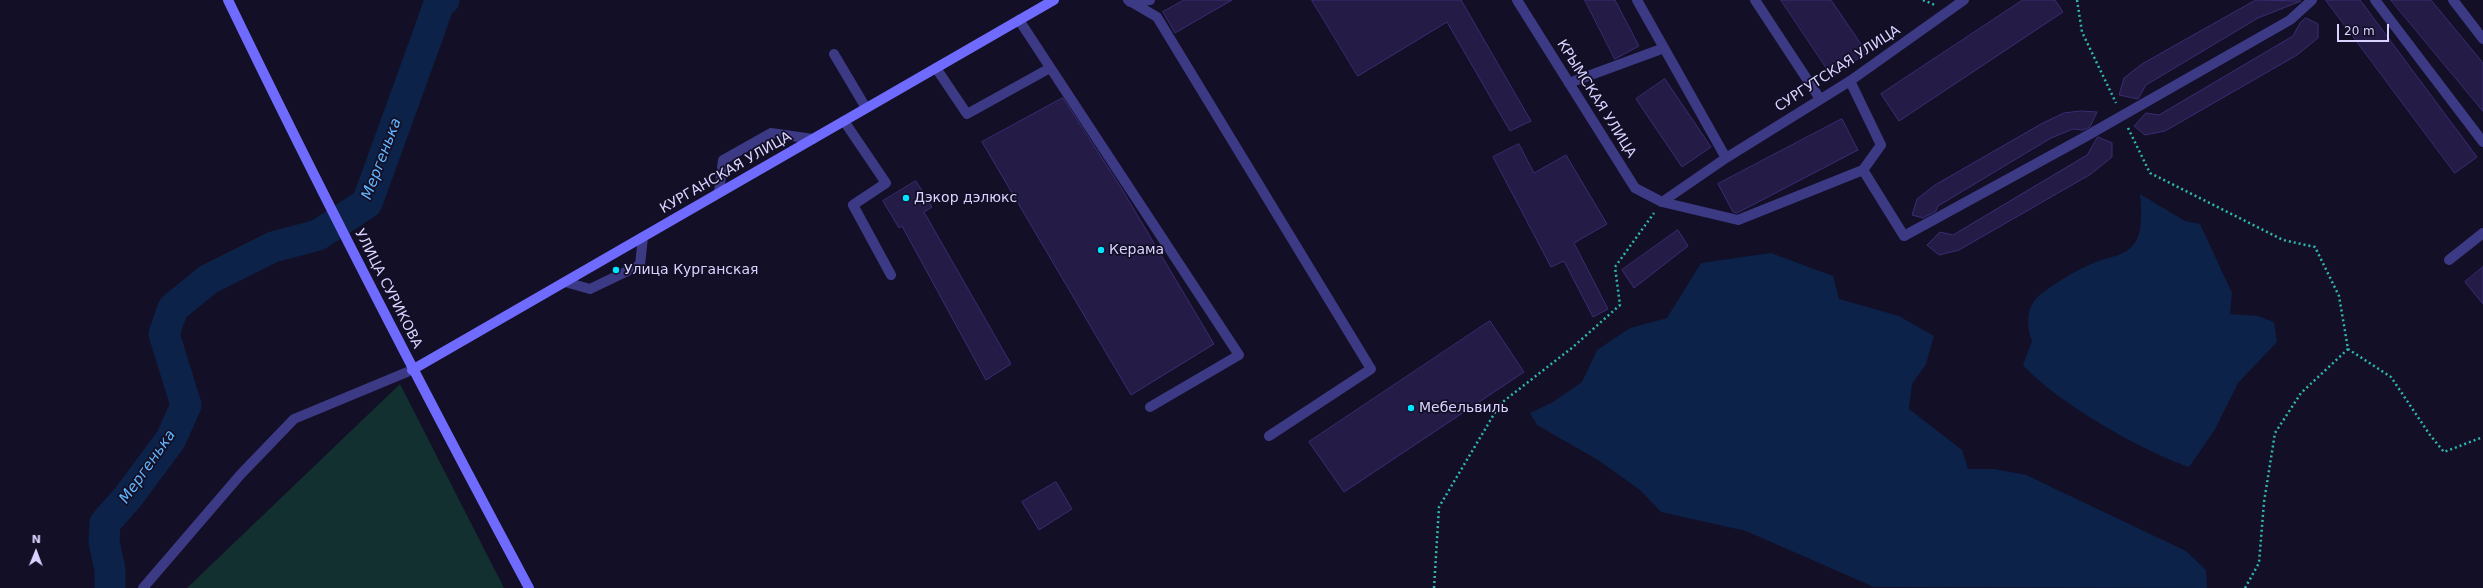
<!DOCTYPE html>
<html>
<head>
<meta charset="utf-8">
<style>
	body { margin:0 }
	#map { position:relative; width:2483px; height:588px; overflow:hidden; background:#130f26; font-family:"DejaVu Sans",sans-serif }
	canvas { display:block }
	.north { position:absolute; left:16px; top:532px; width:40px; height:40px; -webkit-text-stroke:3px #130f26; paint-order:stroke; rotate:1deg; font-size:11px; font-weight:700; line-height:16px; text-align:center; color:#d9d4ff }
	.north::after { content:''; display:block; margin:auto; width:14px; height:18px; background:#d9d4ff; clip-path:polygon(50% 0,100% 100%,50% 72%,0 100%) }
	.scale { position:absolute; left:2337px; top:24px; width:52px; height:18px; box-sizing:border-box; border:2px solid #d9d4ff; border-top:0; padding-left:5px; font-size:12px; line-height:14px; white-space:nowrap; color:#d9d4ff; -webkit-text-stroke:3px #130f26; paint-order:stroke }
</style>
</head>
<body>
<div id="map">
<canvas width="2483" height="588"></canvas>
<div class="north">N</div>
<div class="scale">20 m</div>
</div>
<script>
const c = document.querySelector('canvas').getContext('2d');
c.lineJoin = 'round';
function fillPath(path, color) { c.fillStyle = color; c.fill(path, 'evenodd'); }
function trace(path, color, width, dash) { c.strokeStyle = color; c.lineWidth = width; c.lineCap = dash ? 'butt' : 'round'; c.setLineDash(dash || []); c.stroke(path); }
function label(font, color, halo, rows, align = 'center') {
  c.font = font + ' "DejaVu Sans",sans-serif'; c.lineWidth = 3.5; c.setLineDash([]); c.textBaseline = 'middle'; c.strokeStyle = halo; c.fillStyle = color; for (const [text, x, y, turn = 0] of rows) {
    c.save(); c.translate(x, y); c.rotate((+turn || 0) * Math.PI / 180); c.textAlign = isNaN(turn) ? turn : align; if (halo) c.strokeText(text, 0, 0); c.fillText(text, 0, 0); c.restore();
  }
}
const green = new Path2D(`
	M400 384 504 588H187Z`);
const water = new Path2D(`
	M2140 194 2185 221 2200 224 2232 293 2230 314 2258 316 2274 322 2277 342 2238 383 2214 431 2189 467C2142 451 2056 402 2023 365L2032 341C2027 329 2026 312 2034 301 2043 289 2082 267 2096 262 2111 256 2129 256 2137 239 2143 226 2141 208 2140 194Z
	M1771 253 1833 276 1839 299 1899 316 1934 336 1926 364 1912 384 1909 409 1962 450 1968 469H1994L2026 475 2186 551 2206 570 2207 588 1874 587 1746 531 1661 512 1640 490 1598 460 1537 425 1530 413 1553 402 1582 382 1597 350 1630 328 1667 318 1701 263Z`);
const river = new Path2D(`
	M110 588V570L104 542 105 523 128 497 171 439 186 405 164 334 173 308 209 279 273 247 318 235 367 203 429 32 439 3 444 0`);
const building = new Path2D(`
	M1184 0H1232L1175 33 1163 12Z
	M1312 0H1461L1531 121 1510 131 1447 22 1358 76Z
	M1585 0H1615L1639 46 1615 59Z
	M1781 0H1831L1867 53 1832 76Z
	M2023 0H2055L2063 12 1899 121 1881 94Z
	M2256 0 2301 1 2258 18 2146 85 2138 99 2119 95 2124 78 2142 64Z
	M2326 0H2360L2477 157 2455 173Z
	M2391 0H2431L2483 63V111Z
	M2306 18 2318 24V38L2297 55 2165 131 2145 135 2134 126 2146 113 2159 115 2293 36 2300 23Z
	M1665 79 1711 147 1682 167 1636 99Z
	M1063 98 1120 186 1214 344 1131 395 982 142Z
	M2081 111 2097 112 2090 127 2083 130 2073 129 2051 138 1938 206 1936 211 1923 218 1912 215 1917 199 1935 185 2041 124 2064 113Z
	M1842 119 1858 150 1737 213 1733 212 1718 184Z
	M2098 137 2112 143V157L2091 174 1959 250 1939 255 1927 245 1940 232 1953 235 2087 155Z
	M1519 144 1534 173 1566 155 1607 224 1574 243 1608 309 1593 317 1564 261 1551 267 1493 157Z
	M916 181 932 207 924 212 1011 364 986 380 902 226 899 228 883 201Z
	M1678 230 1688 246 1634 288 1622 270Z
	M2483 267V304L2465 282Z
	M1490 321 1524 372 1344 492 1309 442Z
	M1056 482 1072 509 1039 530 1022 502Z`);
const path = new Path2D(`
	M1923 0 1935 5
	M2077 0 2082 32 2116 103
	M2128 128 2150 173 2283 240 2315 247 2339 296 2348 349 2391 377 2430 435 2444 452 2483 437
	M1434 588 1439 507 1500 404 1573 347 1620 305 1615 267 1654 213
	M2245 588 2259 563 2264 502 2275 433 2301 393 2348 349`);
const lane = new Path2D(`
	M1128 0 1157 17 1371 369 1269 436
	M1755 0 1820 99
	M2375 0 2483 142
	M2453 0 2483 39
	M1130 2 1150 0
	M1019 20 1239 355 1150 407
	M834 54 866 108
	M936 68 967 114 1050 68
	M1569 83 1664 48
	M844 121 886 183 853 205 891 275
	M1863 170 1904 236 2083 138 2290 20 2312 0
	M719 192 723 160 771 133 813 139
	M1662 202 1738 220 1863 170 1881 145 1850 81
	M2449 260 2483 233
	M565 282 590 289 640 265 643 237
	M143 588 241 474 294 419 412 370`);
const street = new Path2D(`
	M1517 0 1635 188 1662 202 1726 158 1637 0
	M1726 158 1850 81 1964 0`);
const secondary = new Path2D(`
	M228 0C324 199 425 394 529 588
	M412 370 1054 0`);
const markers = [
	[906,198,4,"#00e5ff"],
	[1101,250,4,"#00e5ff"],
	[616,270,4,"#00e5ff"],
	[1411,408,4,"#00e5ff"]
];
const streetNames = [
	["СУРГУТСКАЯ УЛИЦА",1838,69,-33],
	["КРЫМСКАЯ УЛИЦА",1596,99,58],
	["КУРГАНСКАЯ УЛИЦА",726,173,-30],
	["УЛИЦА СУРИКОВА",388,289,63]
];
const poiNames = [
	["Дэкор дэлюкс",914,198],
	["Керама",1109,250],
	["Улица Курганская",624,270],
	["Мебельвиль",1419,408]
];
const waterNames = [
	["Мергенька",382,159,-69],
	["Мергенька",148,467,-55]
];
fillPath(green, '#12302f');
fillPath(water, '#0c2248');
trace(river, '#0c2248', 31);
fillPath(building, '#241b47');
trace(building, '#3b2d73', 1);
trace(path, '#2fb8b0', 2.5, [2, 3]);
trace(lane, '#3d3a85', 10);
trace(street, '#3d3a85', 10);
trace(secondary, '#6f6bff', 10);
for (const [x, y, r, color] of markers) { const dot = new Path2D(); dot.arc(x, y, r, 0, 2 * Math.PI); c.fillStyle = color; c.fill(dot); trace(dot, '#130f26', 1.5); }
label('14px', '#d9d4ff', '#130f26', streetNames);
label('14px', '#d9d4ff', '#130f26', poiNames, 'left');
label('italic 15px', '#62b6ff', '#130f26', waterNames);
</script>
</body>
</html>
